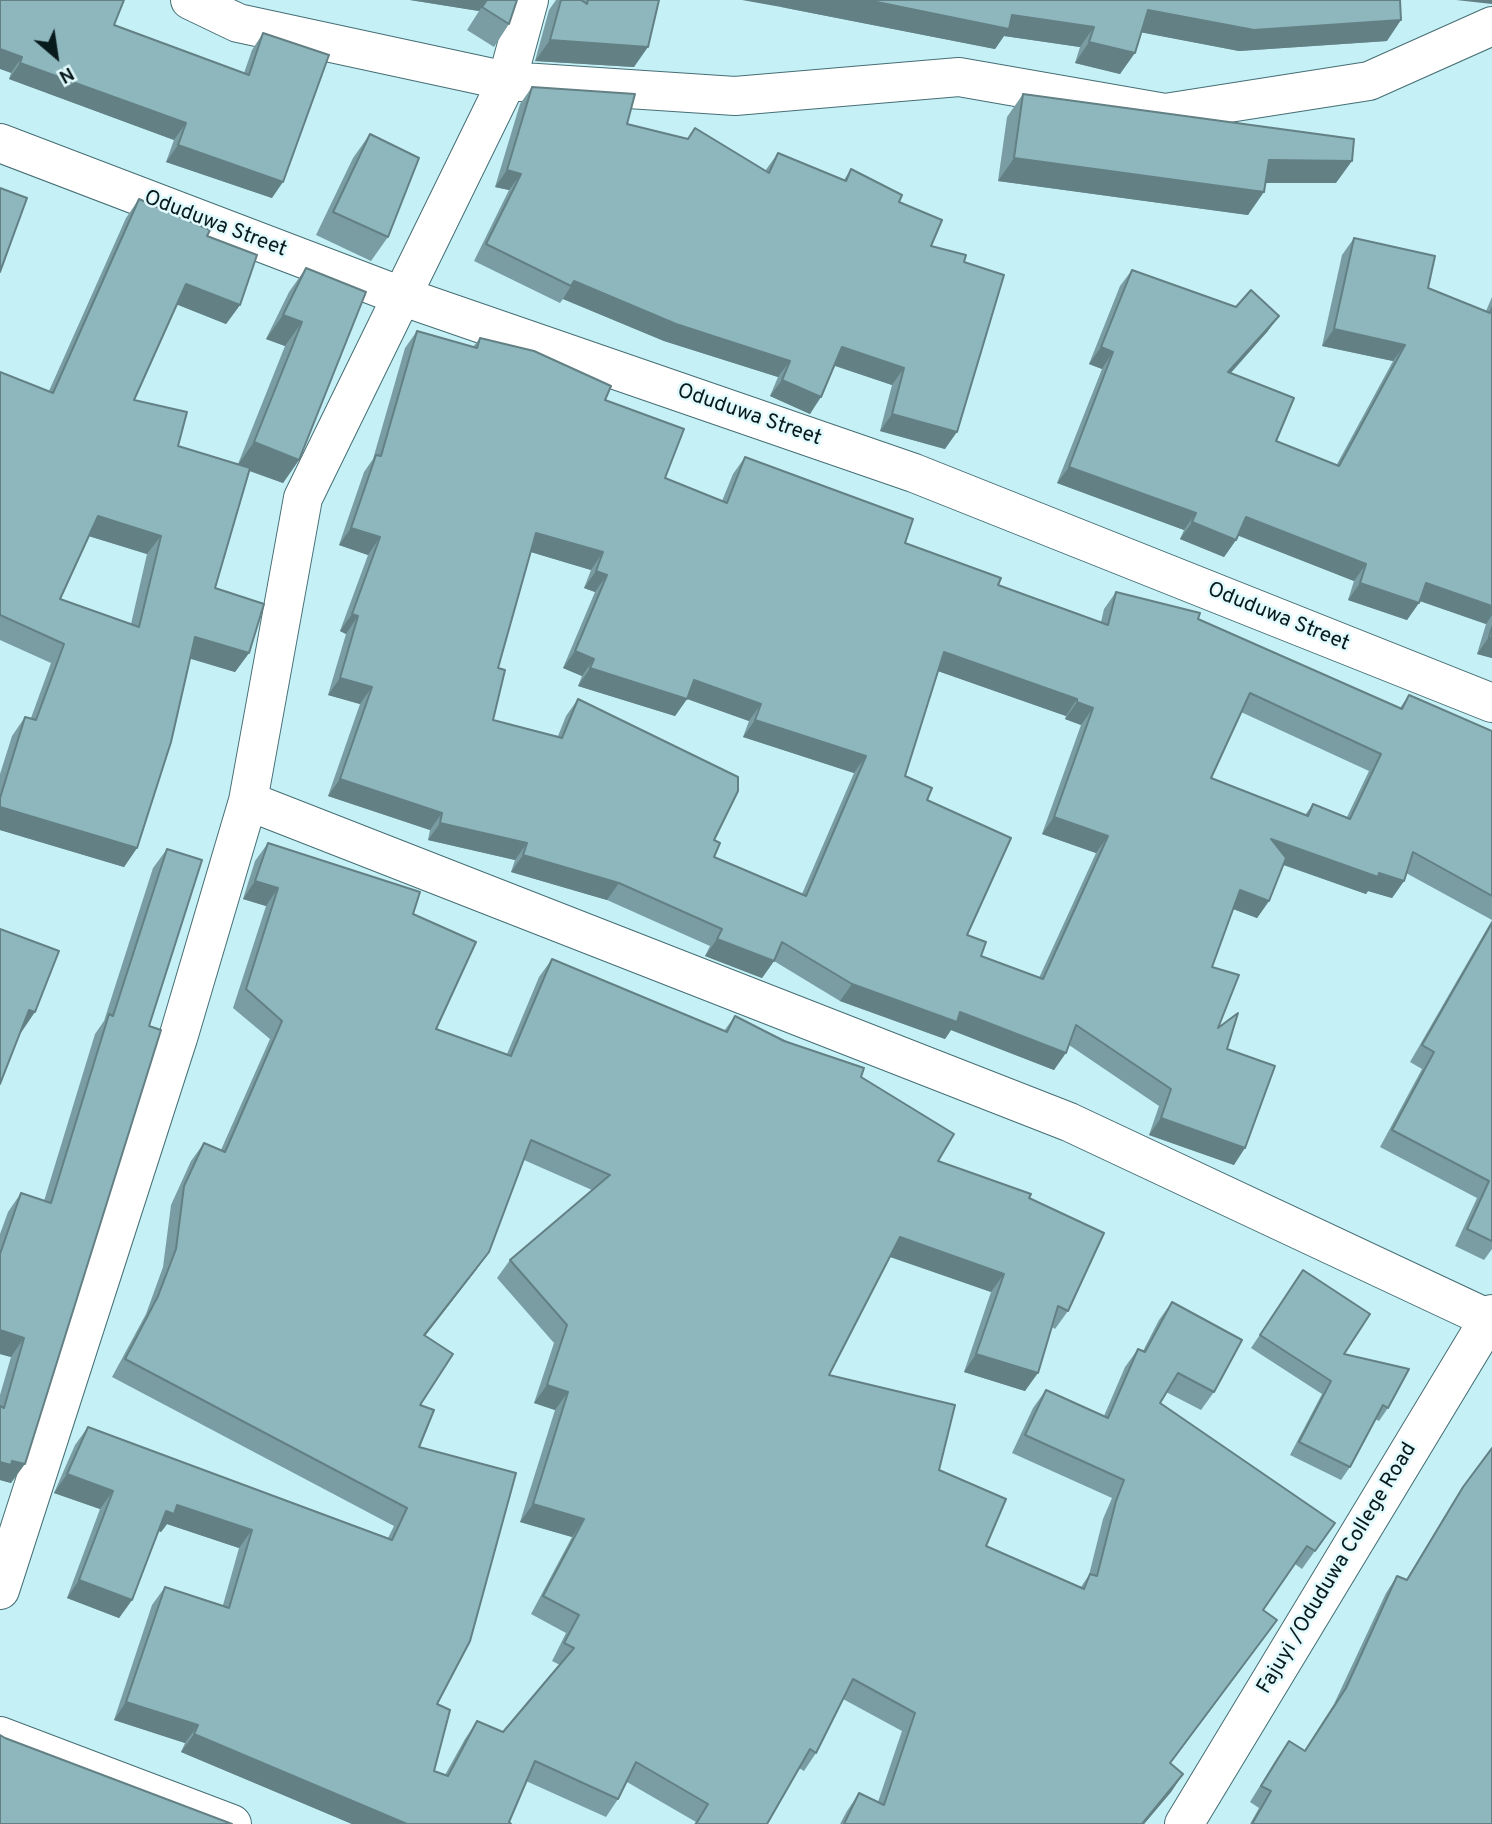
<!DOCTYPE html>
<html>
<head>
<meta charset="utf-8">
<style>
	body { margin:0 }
	#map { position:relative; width:1492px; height:1824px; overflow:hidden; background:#c4f0f6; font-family:Overpass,sans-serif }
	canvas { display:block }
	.north { position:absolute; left:21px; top:21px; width:70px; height:70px; -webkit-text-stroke:5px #e0fafd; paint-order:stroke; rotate:151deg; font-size:19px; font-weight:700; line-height:28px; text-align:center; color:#091a1c }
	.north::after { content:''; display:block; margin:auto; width:24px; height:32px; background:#091a1c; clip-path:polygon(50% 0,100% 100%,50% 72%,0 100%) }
</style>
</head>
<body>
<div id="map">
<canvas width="1492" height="1824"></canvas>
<div class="north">N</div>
</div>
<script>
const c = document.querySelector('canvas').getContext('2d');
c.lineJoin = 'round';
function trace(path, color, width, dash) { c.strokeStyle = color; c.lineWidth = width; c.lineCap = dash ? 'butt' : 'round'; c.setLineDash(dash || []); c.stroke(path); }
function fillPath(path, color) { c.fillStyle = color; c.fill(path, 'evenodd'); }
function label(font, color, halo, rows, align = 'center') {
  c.font = font + ' Overpass,sans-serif'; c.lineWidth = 5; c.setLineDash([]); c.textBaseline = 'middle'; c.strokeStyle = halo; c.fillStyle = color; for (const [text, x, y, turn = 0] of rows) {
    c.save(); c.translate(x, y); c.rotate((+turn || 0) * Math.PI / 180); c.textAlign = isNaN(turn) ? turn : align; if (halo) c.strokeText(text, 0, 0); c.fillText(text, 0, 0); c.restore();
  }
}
const minor = new Path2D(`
	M190 0 238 23 507 81 735 96 959 77 1165 113 1369 81 1492 26
	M0 143 401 296 914 473 1492 703
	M248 801 1069 1122 1489 1319
	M0 1590 178 1038 248 801 303 498 507 81 529 0
	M0 1736 232 1824`);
const major = new Path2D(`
	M1184 1824 1492 1314`);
const wall = new Path2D(`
	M0 0 114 25 244 73 252 50 263 33 272 198 166 162 174 140 9 79 11 73Z
	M410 0H517L509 24 494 47 467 30 479 11Z
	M556 0H659L634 67 535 61 549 10Z
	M781 7 1387 41 1239 51 1141 32 1120 74 1075 63 1080 47 1004 36 995 49Z
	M532 87 627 124 687 139 695 128 765 171 778 153 844 180 851 169 899 202 931 246 964 262 945 449 880 431 892 385 835 366 810 414 770 396 778 377 664 341 563 299 560 303 474 261 509 190 495 187 520 104Z
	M1023 94 1336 183H1265L1248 215 998 181 1007 117Z
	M370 134 388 237 371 261 316 235 353 158Z
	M139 199 207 236 240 305 226 324 177 304 134 400 178 446 238 464 285 346 266 339 289 292 306 268 299 460 283 483 249 471 215 588 249 653 235 672 190 658 137 848 124 867 0 830V774L12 736 25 717 31 718 51 663 0 640V372L49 391 126 218ZM89 536 147 554 131 624 60 599Z
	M1354 238 1428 288 1486 311 1492 297V658L1477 654 1486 624 1420 601 1407 620 1348 600 1354 581 1238 535 1236 540 1224 557 1180 539 1184 530 1057 483 1102 369 1089 364 1120 286 1132 270 1236 307 1279 316 1267 332 1231 373 1276 441 1336 466 1393 361 1322 346 1342 255Z
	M417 331 473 347 480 338 605 400 665 478 722 501 733 474 745 457 905 543 998 585 1101 622 1104 609 1116 592 1198 619 1400 708 1409 695 1492 731V920L1406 873 1404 881 1392 898 1368 891 1366 894 1283 865 1269 901 1257 918 1233 909 1212 967 1218 1028 1227 1049 1234 1165 1149 1135 1159 1106 1069 1045 1054 1070 951 1030 945 1039 840 1001 774 961 762 978 705 956 710 946 607 900 511 872 515 860 428 840 430 830 328 796 360 704 328 695 346 634 340 631 368 555 339 545 364 472 373 459 405 348ZM531 552 591 570 584 588 595 592 563 668 582 676 578 686 675 716 687 699 749 721 743 737 854 773 802 894 714 857V840L578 699 566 716 558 736 493 720 498 668ZM938 671 1066 716 1065 719 1081 725 1042 834 1096 853 1039 978 981 956 967 935 927 800 905 776ZM1241 712 1369 771 1347 817 1313 804 1305 815 1211 778Z
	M268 843 413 914 436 1029 507 1054 539 977 552 959 724 1031 735 1016 861 1077 938 1161 1029 1198 1068 1311 1055 1329 1052 1327 1025 1391 964 1372 991 1292 890 1256 829 1375 939 1470 986 1546 1081 1587 1089 1575 1103 1519 1112 1498 1012 1453 1033 1408 1046 1390 1104 1416 1125 1367 1138 1349 1143 1351 1159 1320 1172 1302 1214 1392 1201 1410 1166 1392 1160 1403 1335 1523 1302 1569 1295 1564 1263 1610 1264 1638 1170 1764 1183 1774 1171 1792 1144 1824H840L847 1811 859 1793 878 1802 902 1731 843 1699 816 1753 804 1771 799 1768 767 1824H694L696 1822 627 1782 618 1799 606 1817 526 1781 509 1822 511 1824H352L181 1752 185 1743 114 1720 152 1605 165 1587 223 1605 239 1548 167 1524 161 1532 159 1531 132 1600 119 1618 67 1598 100 1509 54 1493 75 1445 88 1427 388 1538 394 1526 112 1377 146 1314 163 1267 171 1205 191 1161 204 1143 221 1150 270 1039 233 1008 266 906 243 899 255 861ZM524 1160 592 1190 510 1260 497 1278 554 1343 534 1403 555 1410 520 1522 572 1537 531 1614 566 1633 552 1661 560 1665 503 1732 477 1721 465 1739 445 1775 434 1771 437 1704 419 1447 425 1336 476 1270 489 1252Z
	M167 849 11 1483 0 1480V1395L11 1357 0 1354V1234L8 1212 21 1193 44 1201 95 1034 104 1021 153 868Z
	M1492 920V1249L1484 1260 1455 1246 1477 1198 1380 1147 1422 1069 1410 1062Z
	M1303 1270 1344 1354 1388 1408 1379 1421 1375 1419 1350 1467 1341 1480 1290 1455 1322 1394 1251 1348Z
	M1492 1448V1824H1250L1259 1808 1250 1802 1277 1758 1289 1741 1304 1751 1334 1704 1386 1593 1397 1576 1406 1580 1452 1504Z`);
const shadedWall = new Path2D(`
	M410 0H487L479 11Z
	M742 0H867L1012 15 1094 27 1080 47 1004 36 995 49 781 7Z
	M1456 0H1492V4Z
	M1148 10 1401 20 1387 41 1239 51 1134 31Z
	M550 40 648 47 634 67 535 61Z
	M1089 42 1135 53 1120 74 1075 63Z
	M0 49 22 57 11 73 0 69Z
	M20 63 186 123 174 140 9 79Z
	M178 145 283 182 272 198 166 162Z
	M1014 158 1264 192 1248 215 998 181Z
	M1269 160 1352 161 1336 183H1253Z
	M507 170 521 174 509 190 495 187Z
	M574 281 790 361 778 377 664 341 563 299Z
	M186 284 240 305 226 324 173 303Z
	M283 315 302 322 285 346 266 339Z
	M1279 316 1267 332 1216 389 1228 372Z
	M1334 329 1405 345 1393 361 1322 346Z
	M842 347 904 368 892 385 830 364Z
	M1101 347 1113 352 1102 369 1089 364Z
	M782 380 821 397 810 414 770 396Z
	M892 414 957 432 945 449 880 431Z
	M254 442 299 460 283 483 237 466Z
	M1069 467 1196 513 1184 530 1057 483Z
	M98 516 161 536 147 554 85 535Z
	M1246 517 1366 564 1354 581 1234 534Z
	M1192 522 1236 540 1224 557 1180 539Z
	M351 528 380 537 368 555 339 545Z
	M536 533 603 552 591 570 524 550Z
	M596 571 607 575 595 592 584 588Z
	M1360 583 1419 603 1407 620 1348 600Z
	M1426 583 1492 606V615L1486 624 1414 599Z
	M352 614 358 616 346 634 340 631Z
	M195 637 249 653 235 672 181 656Z
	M1489 637 1492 638V658L1477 654Z
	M575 651 594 659 582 676 563 668Z
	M944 652 1077 699 1066 716 932 669Z
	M590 668 687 699 675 716 578 686Z
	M340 678 372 687 360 704 328 695Z
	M694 680 761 704 749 721 682 697Z
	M1077 702 1093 708 1081 725 1065 719Z
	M755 720 866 756 854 773 743 737Z
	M340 779 442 813 430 830 328 796Z
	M0 807 137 848 124 867 0 830Z
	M1054 817 1108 836 1096 853 1042 834Z
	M440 823 527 843 515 860 428 840Z
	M1271 839 1404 881 1392 898 1368 891 1366 894 1259 856Z
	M523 855 619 883 607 900 511 872Z
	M255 881 278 888 266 906 243 899Z
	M1240 890 1269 901 1257 918 1228 907Z
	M717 939 774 961 762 978 705 956Z
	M852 984 960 1012 1066 1053 1054 1070 951 1030 945 1039 840 1001Z
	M29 1010 35 1012 14 1043Z
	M1161 1118 1245 1148 1234 1165 1149 1135Z
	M900 1237 1004 1274 991 1292 887 1256Z
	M489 1252 476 1270 411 1354 424 1335Z
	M0 1330 24 1338 11 1357 0 1354Z
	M976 1354 1038 1373 1025 1391 964 1372Z
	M547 1385 568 1392 555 1410 534 1403Z
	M12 1461 25 1464 11 1483 0 1480V1462Z
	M67 1474 113 1491 100 1509 54 1493Z
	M533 1504 584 1519 572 1537 520 1522Z
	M177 1505 252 1530 239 1548 167 1524 161 1532 154 1529 166 1511Z
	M79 1580 132 1600 119 1618 67 1598Z
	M1277 1620 1264 1638 1157 1781 1170 1763Z
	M126 1702 198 1725 185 1743 114 1720Z
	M194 1734 407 1824H352L181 1752Z
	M1183 1774 1171 1792 1144 1824H1142Z`);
const building = new Path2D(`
	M0 0H124L114 25 249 75 263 33 329 55 283 182 178 145 186 123 20 63 22 57 0 49Z
	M487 0H517L509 24 482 7Z
	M561 0H581L587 4 588 0H659L648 47 550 40Z
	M867 0H1400L1401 20 1254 30 1148 10 1135 53 1089 42 1094 27 1012 15 1009 29Z
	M532 87 635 94 627 124 688 139 695 128 769 173 778 153 846 181 851 169 902 195 899 202 942 220 931 246 966 255 964 262 1004 275 957 432 892 414 904 368 842 347 821 397 782 380 790 361 676 324 574 281 571 286 486 244 521 174 507 170Z
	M1023 94 1354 139 1352 161 1269 160 1264 192 1014 158Z
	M370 134 419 158 388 237 333 212Z
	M0 188 27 198 0 272Z
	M139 199 210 230 207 236 257 255 240 305 186 284 134 400 187 412 178 446 250 468 215 588 264 604 249 653 195 637 171 742 137 848 0 807V798L25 717 36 720 64 644 0 615V372L53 393ZM98 516 161 536 139 627 60 599Z
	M1354 238 1435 256 1428 288 1490 313 1492 308V606L1426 583 1419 603 1360 583 1366 564 1246 517 1236 540 1192 522 1196 513 1069 467 1113 352 1101 347 1132 270 1236 307 1251 290 1279 316 1228 372 1294 398 1276 441 1339 466 1405 345 1334 329Z
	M306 268 366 292 299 460 254 442 302 322 283 315Z
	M417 331 477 348 480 338 534 351 611 386 605 400 684 429 665 478 727 503 745 457 913 519 905 543 1001 578 998 585 1108 625 1116 592 1200 613 1198 619 1402 709 1409 695 1492 731V896L1413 852 1404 881 1379 873 1378 877 1271 839 1286 858 1269 901 1240 890 1212 967 1239 975 1218 1028 1238 1013 1227 1049 1275 1066 1245 1148 1161 1118 1171 1089 1076 1025 1066 1053 960 1012 957 1022 852 984 782 942 774 961 717 939 722 929 619 883 523 855 527 843 440 823 442 813 340 779 372 687 340 678 358 616 352 614 380 537 351 528 376 455 381 456ZM536 533 603 552 596 571 607 575 575 651 594 659 590 668 687 699 694 680 761 704 755 720 866 756 806 896 714 857 720 843 714 840 738 791V777L578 699 562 738 493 720 505 670 498 668ZM944 652 1077 699V702L1093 708 1054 817 1108 836 1043 979 981 956 986 942 967 935 1011 838 927 800 932 788 905 776ZM1250 693 1381 754 1350 819 1313 804 1308 816 1211 778Z
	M1492 627V638L1489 637Z
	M268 843 420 892 413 914 476 942 436 1029 511 1056 552 959 727 1032 735 1016 784 1041 864 1068 861 1077 954 1134 938 1161 1031 1194 1029 1198 1104 1233 1068 1311 1058 1306 1038 1373 976 1354 1004 1274 900 1237 829 1375 955 1405 939 1470 1006 1499 986 1546 1084 1589 1090 1574 1097 1576 1116 1501 1124 1480 1025 1435 1046 1390 1108 1418 1138 1349 1145 1352 1172 1302 1242 1340 1214 1392 1178 1373 1160 1403 1335 1523 1315 1551 1307 1546 1263 1610 1277 1620 1170 1763 1183 1774 1142 1824H844L859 1793 884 1805 915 1713 853 1679 816 1753 810 1749 767 1824H696L708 1804 636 1762 618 1799 535 1761 509 1822 511 1824H407L194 1734 198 1725 126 1702 165 1587 229 1608 252 1530 177 1505 174 1514 166 1511 132 1600 79 1580 113 1491 67 1474 88 1427 392 1540 407 1508 125 1359 158 1296 176 1249 184 1186 204 1143 225 1152 282 1021 246 989 278 888 255 881ZM531 1140 610 1175 510 1260 567 1325 547 1385 568 1392 533 1504 584 1519 543 1596 579 1615 564 1643 574 1648 503 1732 477 1721 448 1776 434 1771 450 1710 437 1704 470 1641 516 1473 419 1447 434 1410 420 1405 453 1354 424 1335 489 1252Z
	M167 849 202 860 149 1026 161 1030 25 1464 12 1461 11 1465 0 1462V1406L4 1408 24 1338 0 1330V1254L21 1193 51 1203 109 1014 113 1016Z
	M1492 923V1241L1467 1229 1489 1181 1392 1130 1434 1052 1422 1045Z
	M0 929 59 951 35 1012 29 1010 0 1084Z
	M1303 1270 1370 1314 1344 1354 1409 1369 1388 1408 1383 1405 1350 1467 1299 1442 1331 1381 1260 1335Z
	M1492 1448V1824H1252L1271 1791 1261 1786 1289 1741 1305 1751 1346 1688 1397 1576 1407 1580 1463 1487Z
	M0 1735 5 1738 232 1824H0Z`);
const streetNames = [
	["Oduduwa Street",215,225,21],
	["Oduduwa Street",749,416,19],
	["Oduduwa Street",1278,618,22],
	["Fajuyi /Oduduwa College Road",1338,1569,-59]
];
trace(minor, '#466e74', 40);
trace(major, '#466e74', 40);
trace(minor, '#fff', 38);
trace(major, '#fff', 38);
fillPath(wall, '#799da3');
fillPath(shadedWall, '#638084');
fillPath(building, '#8db7bd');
trace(building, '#638084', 2);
label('21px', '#091a1c', '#e0fafd', streetNames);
</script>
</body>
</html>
